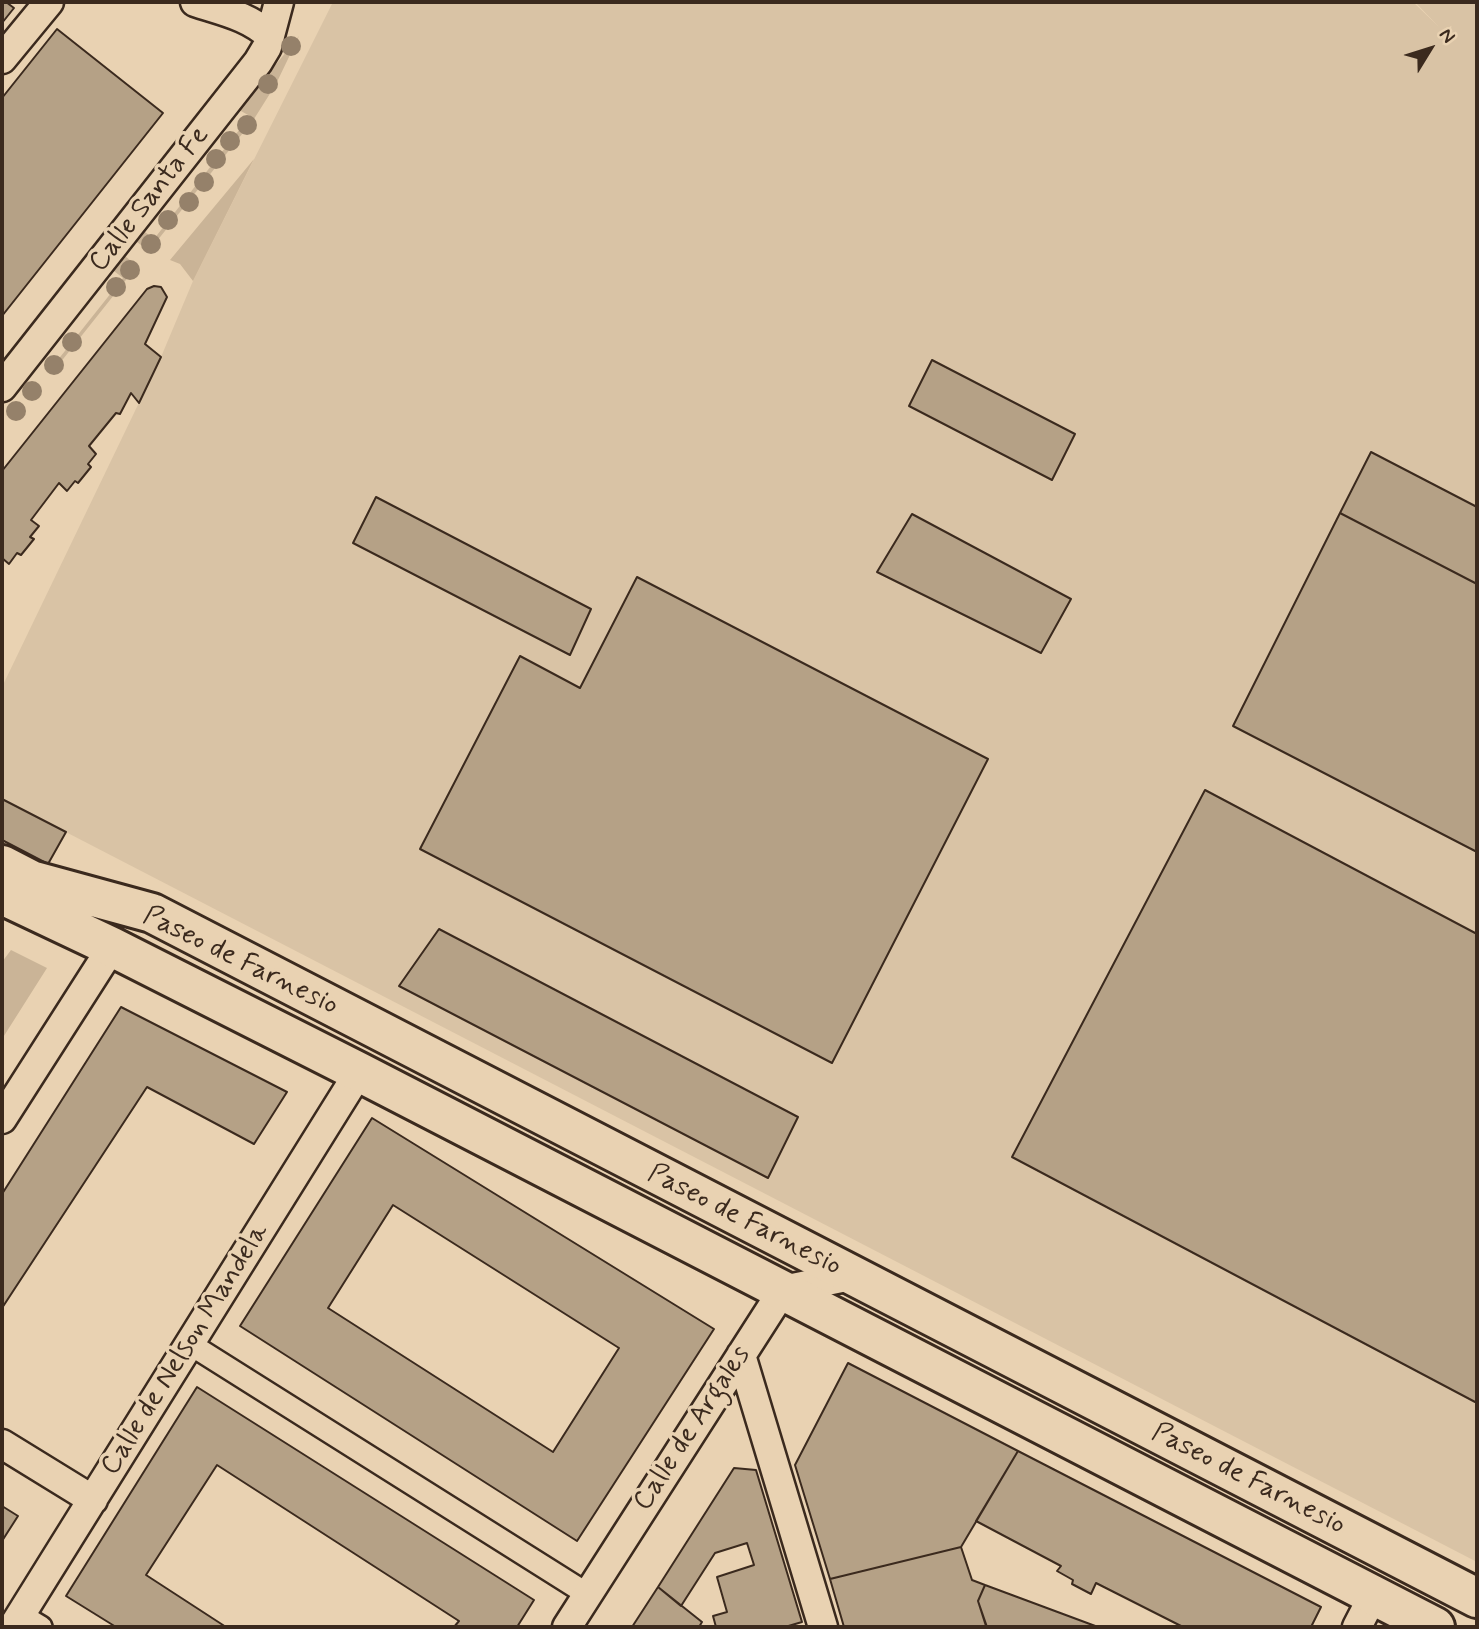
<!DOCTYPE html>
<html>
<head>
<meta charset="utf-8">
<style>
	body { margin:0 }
	#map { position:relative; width:1479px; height:1629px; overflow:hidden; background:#e9d2b2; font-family:Mynerve,sans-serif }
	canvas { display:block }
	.frame { position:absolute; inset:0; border:4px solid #3b2a1e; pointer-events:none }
	.north { position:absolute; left:1395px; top:14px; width:70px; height:70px; -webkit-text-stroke:5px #e9d2b2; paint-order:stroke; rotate:52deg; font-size:19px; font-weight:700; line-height:28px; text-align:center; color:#3b2a1e }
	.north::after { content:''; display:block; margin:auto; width:24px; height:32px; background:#3b2a1e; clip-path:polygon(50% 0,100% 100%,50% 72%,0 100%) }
</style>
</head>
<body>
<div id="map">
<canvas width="1479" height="1629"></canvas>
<div class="frame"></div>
<div class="north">N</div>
</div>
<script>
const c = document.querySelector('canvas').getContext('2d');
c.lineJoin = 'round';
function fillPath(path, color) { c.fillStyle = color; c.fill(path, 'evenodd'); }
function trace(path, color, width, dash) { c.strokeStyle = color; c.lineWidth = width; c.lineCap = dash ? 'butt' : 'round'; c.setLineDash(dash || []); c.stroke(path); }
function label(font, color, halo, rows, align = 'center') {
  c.font = font + ' Mynerve,sans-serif'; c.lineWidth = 7; c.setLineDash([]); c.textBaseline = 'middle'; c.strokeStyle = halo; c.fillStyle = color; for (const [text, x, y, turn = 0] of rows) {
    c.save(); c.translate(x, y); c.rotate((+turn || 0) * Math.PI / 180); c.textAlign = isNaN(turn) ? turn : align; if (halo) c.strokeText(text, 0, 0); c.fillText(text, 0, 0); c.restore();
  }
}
const built = new Path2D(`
	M333 2H1413L1439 27 1415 2H1477V1562L2 799V687L161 357 193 281Z`);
const green = new Path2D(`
	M299 36 276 84 254 119 149 251 137 242 145 232 154 239 250 116 239 110Z
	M254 159 193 281 180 264 170 260Z
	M125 256 137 266 52 373 49 371 123 278 114 271Z
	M11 950 47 968 2 1039V962Z`);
const building = new Path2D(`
	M2 2H6L14 8 2 23Z
	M57 29 163 113 2 316V98Z
	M154 286 161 287 167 297 145 344 161 357 139 403 131 393 120 414 116 413 89 446 96 454 88 464 91 467 78 483 75 481 67 491 59 483 31 520 39 526 30 537 34 539 21 555 17 553 9 564 2 558V471L147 289Z
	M932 360 1075 434 1052 480 909 406Z
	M1371 452 1477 507V584L1340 513Z
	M376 497 591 609 570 655 353 543Z
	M1340 513 1477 584V852L1233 726Z
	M912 514 1071 599 1041 653 877 572Z
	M637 577 988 759 832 1063 420 849 520 656 580 688Z
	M1205 790 1477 934V1403L1012 1157Z
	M2 799 66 832 48 864 2 840Z
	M439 929 798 1117 768 1178 399 986Z
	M121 1007 287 1092 254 1144 147 1087 2 1308V1194Z
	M372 1118 714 1329 577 1541 240 1326ZM393 1205 619 1348 553 1452 328 1308Z
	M848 1363 1018 1451 961 1547 830 1579 795 1465Z
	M197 1387 534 1600 517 1627H454L459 1621 217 1465 146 1575 226 1627H116L66 1596Z
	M1018 1451 1321 1607 1311 1627H1183L1096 1583 1091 1594 1072 1584 1073 1580 1057 1571 1061 1566 976 1521Z
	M734 1468 756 1470 802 1622 785 1627H716L713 1616 727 1612 717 1577 754 1565 747 1543 715 1553 681 1606 658 1587Z
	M2 1506 18 1516 2 1541Z
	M961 1547 972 1580 985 1585 978 1601 986 1626 844 1627 830 1579Z
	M985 1585 1098 1627H987L978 1601Z
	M658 1587 702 1622 699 1627H632Z`);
const pedestrian = new Path2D(`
	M190 1344 587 1594
	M21 1615 41 1627`);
const minor = new Path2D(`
	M195 2C222 11 249 16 270 36
	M2 59 49 2
	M2 387 258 62 267 47 279 2
	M2 1119 112 947
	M741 1355 823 1627
	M2 1444 93 1500
	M13 1627 359 1072
	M567 1627 783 1290 851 1276
	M1357 1627 1373 1596`);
const secondary = new Path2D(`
	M2 865 31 880 152 913 1477 1598
	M2 895 112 947 359 1072 1435 1627`);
const trees = [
	[291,46],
	[268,84],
	[247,125],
	[230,141],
	[216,159],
	[204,182],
	[189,202],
	[168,220],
	[151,244],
	[130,270],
	[116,287],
	[72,342],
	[54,365],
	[32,391],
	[16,411]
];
const streetNames = [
	["Calle Santa Fe",150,200,-52],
	["Paseo de Farnesio",240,962,26],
	["Paseo de Farnesio",744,1221,27],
	["Calle de Nelson Mandela",186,1350,-58],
	["Calle de Argales",693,1429,-57],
	["Paseo de Farnesio",1248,1480,27]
];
fillPath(built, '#d9c3a5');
fillPath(green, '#cab497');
fillPath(building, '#b5a186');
trace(building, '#3b2a1e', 2);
trace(pedestrian, '#3b2a1e', 26);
trace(minor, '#3b2a1e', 33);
trace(secondary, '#3b2a1e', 44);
trace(pedestrian, '#e9d2b2', 21);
trace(minor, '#e9d2b2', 28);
trace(secondary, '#e9d2b2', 38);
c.fillStyle = '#95816a';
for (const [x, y] of trees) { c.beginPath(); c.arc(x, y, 10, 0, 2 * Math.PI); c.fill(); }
label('28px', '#3b2a1e', '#e9d2b2', streetNames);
</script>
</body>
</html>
